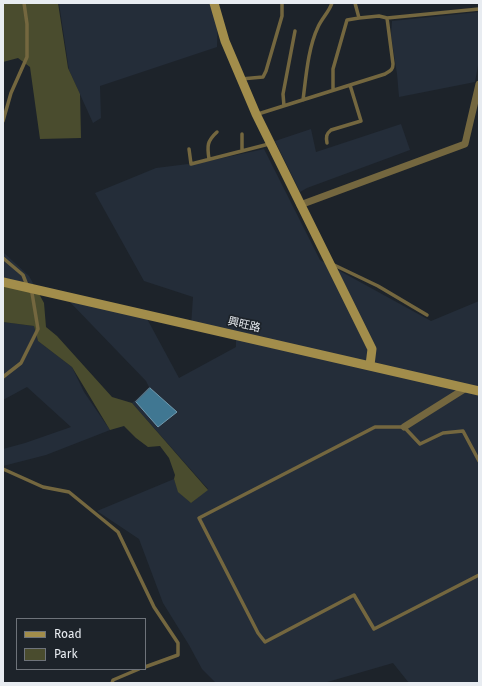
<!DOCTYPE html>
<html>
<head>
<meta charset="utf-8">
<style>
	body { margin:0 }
	#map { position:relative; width:482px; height:686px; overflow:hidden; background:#1d232a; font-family:"Fira Sans",sans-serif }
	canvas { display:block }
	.frame { position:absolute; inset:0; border:4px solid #e8ecf1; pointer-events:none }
	.legend { position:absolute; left:16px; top:618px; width:130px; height:52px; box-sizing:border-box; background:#1d232a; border:1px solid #6e737a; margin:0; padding:5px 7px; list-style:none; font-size:12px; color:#e8ecf1 }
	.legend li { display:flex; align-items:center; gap:8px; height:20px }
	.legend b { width:20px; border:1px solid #6e737a }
</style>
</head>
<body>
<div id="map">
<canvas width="482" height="686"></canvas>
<div class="frame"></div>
<ul class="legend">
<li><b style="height:5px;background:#a28d4b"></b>Road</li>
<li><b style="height:11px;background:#4a4c2e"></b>Park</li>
</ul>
</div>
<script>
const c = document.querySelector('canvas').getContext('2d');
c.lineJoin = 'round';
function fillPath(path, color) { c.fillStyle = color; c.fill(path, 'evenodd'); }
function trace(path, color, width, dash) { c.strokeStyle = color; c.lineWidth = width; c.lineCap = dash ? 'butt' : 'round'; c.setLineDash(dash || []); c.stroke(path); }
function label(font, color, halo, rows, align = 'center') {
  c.font = font + ' "Fira Sans","Noto Sans TC",sans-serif'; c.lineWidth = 3.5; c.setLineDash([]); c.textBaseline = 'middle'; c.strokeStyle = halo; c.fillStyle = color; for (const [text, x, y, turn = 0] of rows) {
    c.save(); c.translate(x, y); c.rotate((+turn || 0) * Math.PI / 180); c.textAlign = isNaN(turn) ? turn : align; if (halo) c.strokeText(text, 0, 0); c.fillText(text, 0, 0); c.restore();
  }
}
const built = new Path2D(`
	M59 3H215L218 8 217 47 100 86 101 118 93 123 69 70Z
	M479 12V60L475 82 399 97 397 74 391 35 392 21Z
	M401 124 410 150 307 188 300 192 275 141 311 129 316 152Z
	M264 149 320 260 431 321 479 301V683H409L393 663 324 683H216L202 669 189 645 163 603 139 539 97 511 174 479 179 492 191 503 208 489 132 403 149 387 146 381 67 299 145 315 179 378 236 347V335L191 326 193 297 144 281 95 193 156 168 188 164 190 165Z
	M3 252 29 276 38 292 3 283Z
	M3 322 34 326 38 341 72 367 84 392 110 430 46 455 3 466V449L25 443 71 427 27 387 3 400Z`);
const green = new Path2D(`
	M3 3H58L68 68 80 94 81 138 40 139 30 67 18 58 3 62Z
	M3 283 38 292 44 303 46 327 57 336 112 397 132 403 208 490 191 503 178 492 174 479 175 475 169 458 160 446 148 447 136 438 124 426 110 430 72 367 38 341 34 326 3 322Z`);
const water = new Path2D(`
	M150 388 177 412 158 427 136 402Z`);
const lane = new Path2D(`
	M355 3 359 18 379 16 387 18 479 9
	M241 79 263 77 266 71 282 16V3
	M333 90V69L347 20 359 18
	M303 100C306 77 308 48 318 27 322 18 329 12 332 3
	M284 106 283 94 295 31
	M258 114 385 74C390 71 393 70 393 64L387 18
	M3 121 11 93 27 57V24L24 3
	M242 134V151
	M327 143C326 137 326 134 331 130L361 121 350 85
	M189 149 191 164 269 144
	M209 159C207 146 207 141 217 132
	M3 258 23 275 28 288 32 293 38 329 21 363 3 377
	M332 264 378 286 427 315
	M479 461 463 431 443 433 420 444 404 427H375L199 518 258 633 265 642 354 595 374 629 479 575
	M3 469 43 487 69 492 118 532 154 607 178 643V655L145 667
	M112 683 113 680 139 669`);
const street = new Path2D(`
	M300 205 465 144 479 84
	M404 427 466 388`);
const secondary = new Path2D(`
	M214 3 225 41 256 114 372 349 370 365
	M3 282 479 391`);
const streetNames = [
	["興旺路",244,325,13]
];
fillPath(built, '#242d39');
fillPath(green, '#4a4c2e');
fillPath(water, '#407792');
trace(water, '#729aae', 1);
trace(lane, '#74673f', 3.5);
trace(street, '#74673f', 7);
trace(secondary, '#a28d4b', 9);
label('11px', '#e8ecf1', '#1d232a', streetNames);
</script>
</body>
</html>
